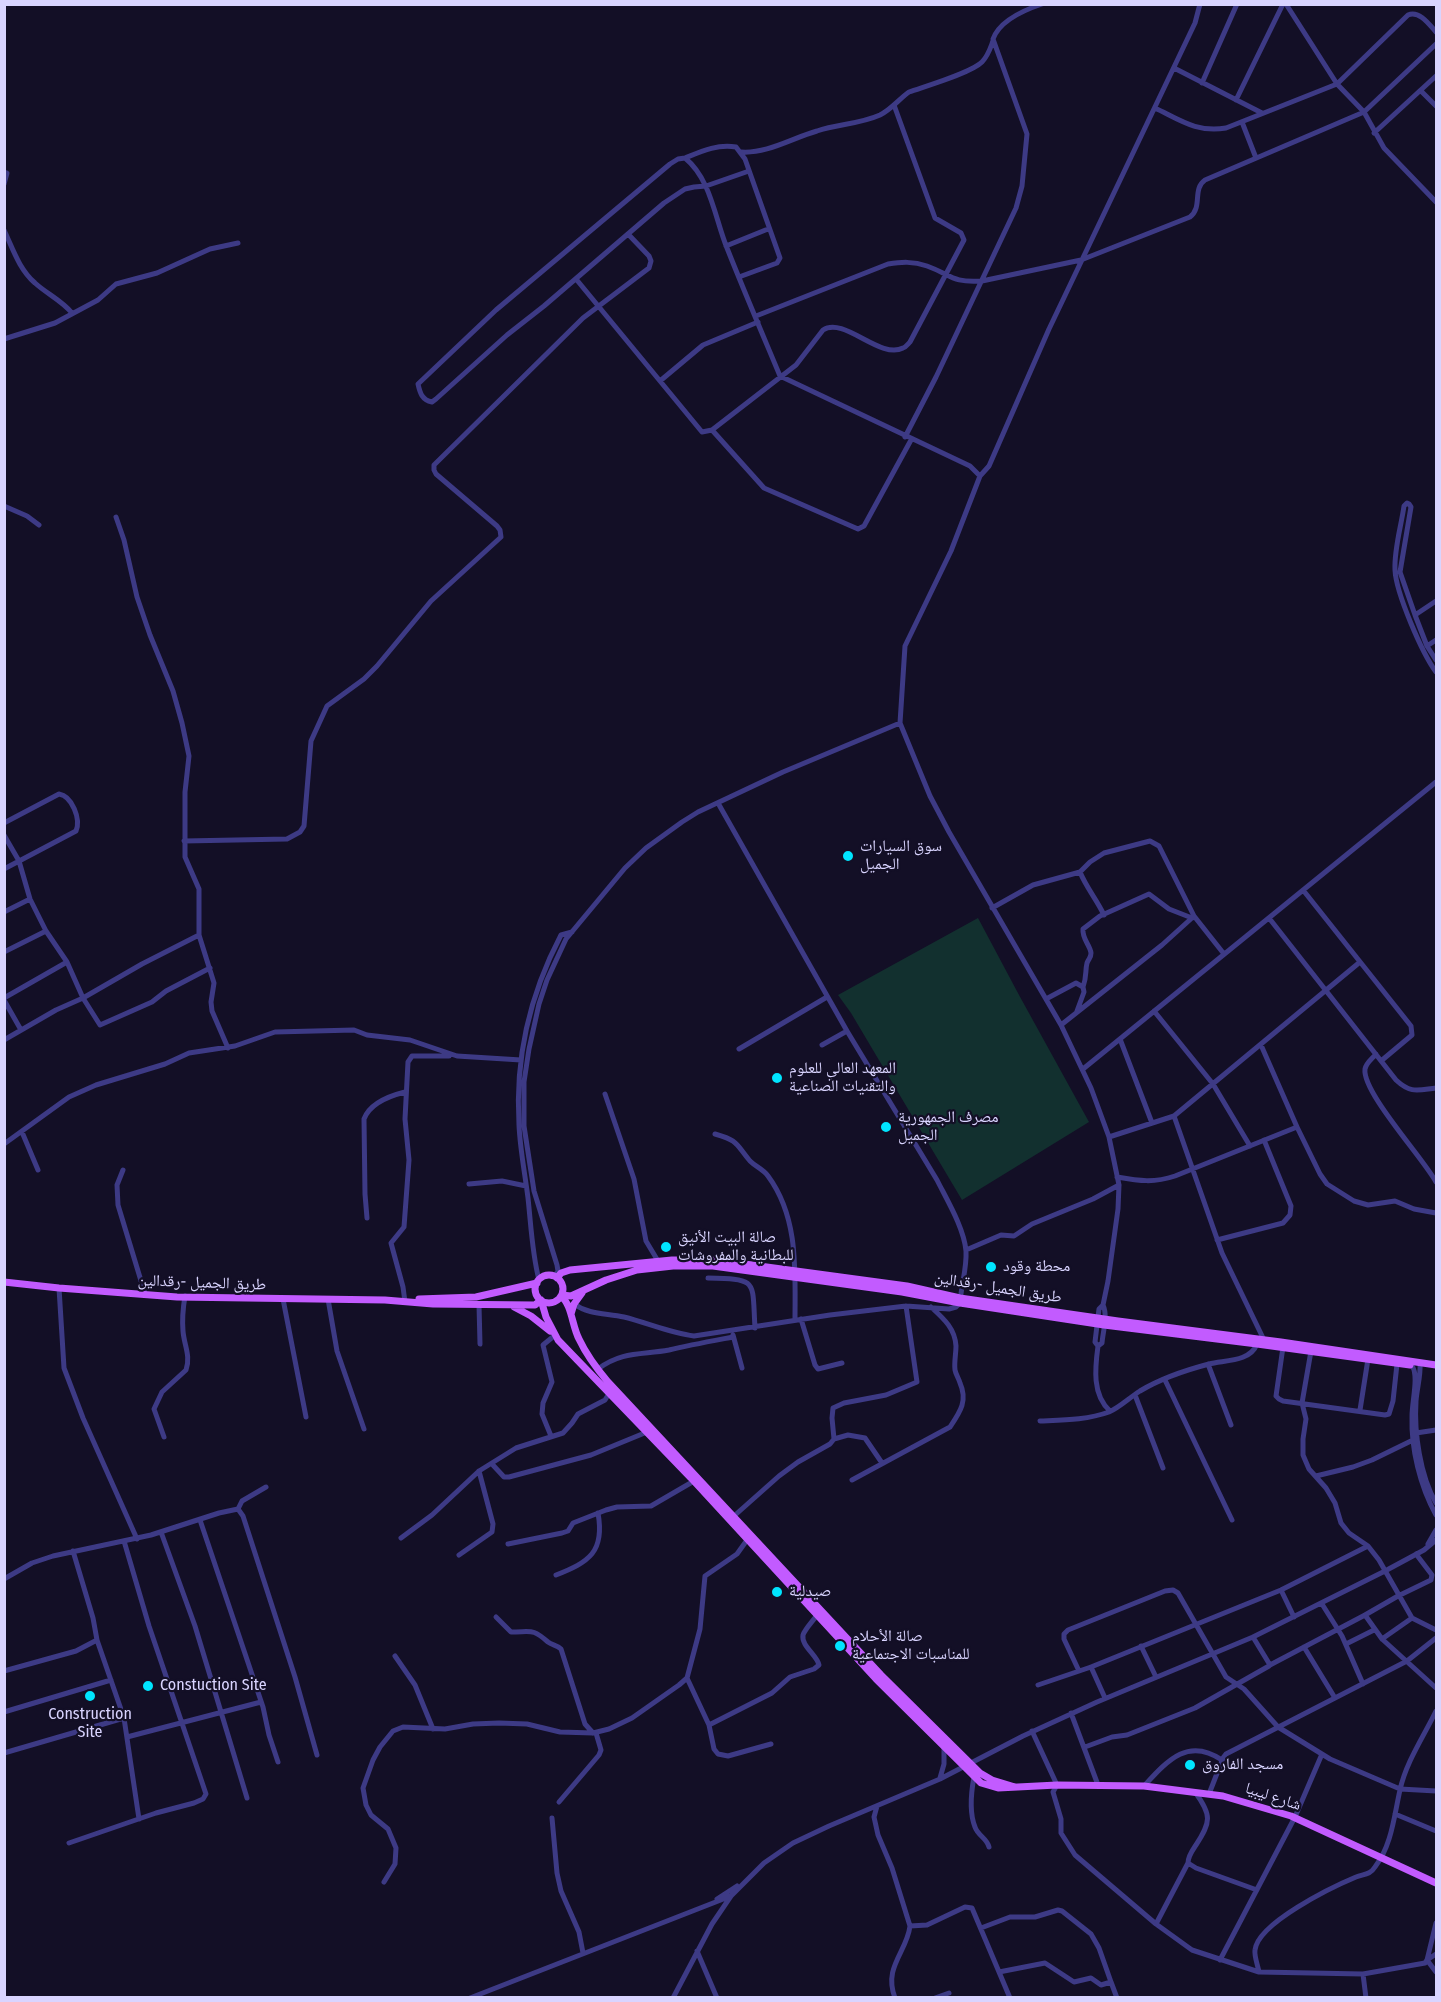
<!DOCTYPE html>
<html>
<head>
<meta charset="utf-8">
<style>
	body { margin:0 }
	#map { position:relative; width:1441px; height:2002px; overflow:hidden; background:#130f26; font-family:"Fira Sans Condensed",sans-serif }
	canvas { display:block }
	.frame { position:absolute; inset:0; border:6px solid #d9d4ff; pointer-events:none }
</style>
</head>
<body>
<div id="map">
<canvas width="1441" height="2002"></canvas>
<div class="frame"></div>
</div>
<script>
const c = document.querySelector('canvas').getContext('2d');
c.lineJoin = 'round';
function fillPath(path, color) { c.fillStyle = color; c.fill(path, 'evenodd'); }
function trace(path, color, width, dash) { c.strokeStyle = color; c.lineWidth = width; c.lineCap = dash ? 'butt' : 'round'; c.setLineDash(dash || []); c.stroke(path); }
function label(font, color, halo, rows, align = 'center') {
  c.font = font + ' "Fira Sans Condensed","Noto Naskh Arabic",sans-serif'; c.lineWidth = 4.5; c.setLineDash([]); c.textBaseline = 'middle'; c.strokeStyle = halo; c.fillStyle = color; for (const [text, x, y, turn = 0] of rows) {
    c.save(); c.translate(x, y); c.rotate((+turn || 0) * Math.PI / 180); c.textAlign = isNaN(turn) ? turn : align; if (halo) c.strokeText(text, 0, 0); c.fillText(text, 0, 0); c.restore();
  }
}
const green = new Path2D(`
	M978 918 1019 995 1089 1122 962 1200 851 1013 838 995Z`);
const minor = new Path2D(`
	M1436 44 1364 112 1384 148 1436 202
	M1174 68 1262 113
	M1202 83 1237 4
	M1421 91 1436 106
	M1236 100 1283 4
	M1155 108C1180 120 1197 133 1226 128L1337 84 1408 15C1419 10 1429 24 1436 32
	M1242 122 1256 158
	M1374 133 1436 76
	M741 152C767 154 792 138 817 131 838 124 860 124 880 115 892 109 899 99 909 92 926 86 971 73 982 62 988 56 990 49 993 41
	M685 158C702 151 717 144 736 147L745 159 780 258 777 263 739 277
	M749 171 706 186 694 187 685 189 664 203 544 306 507 335 436 399 432 402C422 400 420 393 418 384L496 310 670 164 678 159 685 158C711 179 715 219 727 248 744 291 762 333 780 376L970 466 980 476
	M4 172 7 173 4 184
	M4 230C13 249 19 269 35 283 47 294 61 300 72 313
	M726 246 768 229
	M576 279 702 432 712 430 796 365 823 330C844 316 880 360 903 348 906 347 908 344 910 342L964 240 961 233 935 218 894 105
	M756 316 888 264C901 262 913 261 927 266 952 275 951 283 982 281L1081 260 1190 217C1203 207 1192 189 1205 180L1364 112 1337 84 1286 4
	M4 339 55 323 98 300 116 284 157 273 210 249 238 243
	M660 381 703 345 758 322
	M712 430 764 488 858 529 864 526 911 440
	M905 437 936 377 1016 208 1022 186 1027 134 993 39C1000 20 1024 10 1042 4
	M4 506 27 516 39 525
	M116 517 124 540 137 597 150 635 173 691 182 723 189 756 185 792V857L199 889V935L214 983 211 1002 212 1011 228 1048
	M1436 601 1415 615 1427 646 1436 660
	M1415 615 1400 572 1411 507 1409 504 1407 503 1404 506C1401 527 1394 549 1395 570 1396 593 1422 653 1436 672
	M1427 646 1436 640
	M4 823 59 794C72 796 81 819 76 831L4 869
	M4 835 19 861 30 899 46 931 67 962 83 998 100 1025 152 1002 166 991 210 968
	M184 841 287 839 300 832 304 826 311 741 327 706 364 679 377 666 431 601 501 537 500 530 497 526 436 474 434 470V465L583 318 649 268 651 261 649 256 628 234
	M1080 872C1086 887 1097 900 1104 915
	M1303 890 1411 1026 1412 1035 1381 1061
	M992 908 1033 885 1080 872 1090 862 1104 853 1150 841 1159 846 1194 916 1224 954
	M4 912 30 899
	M1269 918 1396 1080C1411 1094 1418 1090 1436 1088
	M4 952 46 931
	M1083 987C1087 976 1085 971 1087 963 1089 958 1091 958 1091 953 1090 945 1082 939 1083 929L1100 916 1149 894 1169 909 1192 918
	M4 998 67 962
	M1046 999 1076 983 1083 987 1084 992 1077 1011
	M4 1000 21 1030
	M1154 1011 1213 1084 1250 1146
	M1061 1025 1162 945 1193 917
	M1120 1039 1152 1123
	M4 1040 56 1010 83 998 142 964 199 935
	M822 1045 847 1031
	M1261 1045 1297 1127 1320 1174 1327 1184 1354 1201 1368 1205 1395 1201 1414 1209 1436 1213
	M739 1049 827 997
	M1376 1054C1372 1059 1366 1063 1365 1069 1362 1092 1423 1158 1436 1182
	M1083 1069 1436 782
	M605 1094 634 1179 646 1241 658 1261
	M1174 1116 1222 1253 1264 1340
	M22 1132 38 1170
	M715 1134C739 1141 735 1143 750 1161 756 1167 763 1169 768 1176 799 1218 795 1271 795 1320
	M1109 1137 1174 1116 1360 962
	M4 1144 69 1097 96 1085 165 1064 189 1053 235 1046 275 1032 354 1030 367 1035 410 1040 457 1056 521 1060
	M123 1170 117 1185 118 1205 145 1294
	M1117 1177C1140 1181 1154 1183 1175 1176L1297 1127
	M469 1184 502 1181 526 1186
	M367 1218 365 1194 364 1119C370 1103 389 1096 405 1092
	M1217 1240 1283 1223 1290 1215 1291 1206 1264 1140
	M966 1250 1001 1235 1014 1236 1032 1224 1093 1199 1119 1185
	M555 1276 558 1271 557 1265 534 1191 524 1126V1082L529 1049 539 1004 547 980 566 939 625 868 646 848 682 822 698 812 783 772 900 723
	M708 1278C759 1279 752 1280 755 1328
	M539 1280C532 1253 531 1225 528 1198 525 1174 520 1149 519 1125 515 1059 530 994 561 935L572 932
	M59 1288 64 1368 83 1418 137 1539
	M283 1299 306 1417
	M328 1299 337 1351 364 1429
	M405 1302 403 1287 391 1243 404 1227 409 1160 405 1119 408 1062 412 1056H449
	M574 1304C589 1315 607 1313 624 1317 648 1323 670 1333 694 1336L830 1315 906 1306 949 1309 956 1307 960 1303C961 1286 967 1268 966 1251 964 1228 947 1200 937 1180L847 1031 718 803
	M479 1305 480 1344
	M1103 1305C1108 1316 1103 1331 1102 1343L1098 1346C1095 1368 1092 1395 1110 1411
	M801 1319 815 1365 818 1369 842 1363
	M733 1335 742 1368
	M1098 1346 1095 1342 1098 1317 1099 1309 1103 1305 1108 1281 1118 1209 1119 1185 1109 1137 1091 1088 1061 1025 949 832 930 796 900 723 905 646 951 551 980 476 989 466 1049 329 1195 23 1200 4
	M1283 1347 1276 1396 1279 1399 1283 1401 1385 1415 1389 1414 1393 1401 1397 1364
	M1311 1351 1302 1403 1306 1419 1303 1439V1455L1309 1469 1326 1488 1335 1503 1341 1523 1349 1533 1368 1546
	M1420 1363C1421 1375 1417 1388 1416 1401 1414 1432 1420 1476 1436 1503
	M1208 1364 1231 1425
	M1412 1366C1419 1375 1412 1402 1412 1416 1411 1449 1420 1486 1436 1515
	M598 1369C622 1351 642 1355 669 1350 690 1345 712 1341 733 1337
	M1165 1380 1232 1520
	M1135 1395 1163 1468
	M1360 1410 1368 1359
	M1040 1421C1063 1420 1087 1420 1109 1412 1120 1407 1129 1398 1140 1391 1160 1379 1186 1370 1209 1364 1225 1360 1250 1362 1257 1344
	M1416 1433 1436 1430
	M551 1436 542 1414 543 1403 552 1382 543 1345 554 1336
	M164 1437 154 1409 162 1392 186 1370C191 1356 184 1345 183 1331 182 1320 183 1308 185 1296
	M834 1439 848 1435 865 1438 882 1463
	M492 1464 504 1477H509L591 1455 647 1432
	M1316 1476 1353 1467 1372 1460 1413 1440
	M852 1480 950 1427C960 1412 968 1401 960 1383 959 1379 956 1375 955 1370 954 1362 956 1354 956 1346 955 1328 943 1318 931 1307
	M238 1509 243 1516 295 1677 317 1755
	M734 1516 779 1476 798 1462 830 1444 834 1439 832 1418 833 1408 844 1403 886 1395 917 1382 906 1306
	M200 1520 263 1707 269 1735 278 1762
	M161 1532 195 1626 247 1798
	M401 1538 432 1515 479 1471 516 1448 563 1433 572 1423 578 1414 605 1400 610 1392
	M508 1544 562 1533 568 1531 573 1523 606 1510 617 1507 651 1506 694 1481
	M1428 1544 1436 1530
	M73 1551 93 1618 97 1640 124 1718 139 1819
	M459 1555 492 1532 493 1524 479 1471
	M556 1575C589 1562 605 1552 598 1513
	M4 1579 32 1563 53 1556 151 1535 219 1513 238 1509 242 1501 266 1487
	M1281 1590 1294 1617
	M1322 1604 1342 1636 1363 1684
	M1365 1615 1398 1596 1431 1580 1432 1575 1416 1554
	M496 1617 511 1632C532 1632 532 1628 548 1642 552 1645 557 1645 561 1649L585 1724 593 1733
	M1412 1618 1436 1630
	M1346 1644 1374 1630
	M1141 1646 1156 1677
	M1304 1647 1335 1698
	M395 1656 415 1685 433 1729
	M1270 1665 1365 1615 1382 1639 1436 1688
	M1091 1667 1105 1698
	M4 1671 76 1651 97 1640
	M1079 1671 1064 1639V1634L1068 1630 1165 1591 1173 1590 1178 1593 1226 1677 1244 1689 1278 1727 1330 1759 1400 1789 1436 1791
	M687 1678 709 1725 714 1749 718 1754 728 1756 771 1744
	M1038 1685 1091 1667 1281 1590 1368 1546 1379 1560 1412 1618 1382 1639
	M4 1712 111 1680
	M1071 1713 1098 1785
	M709 1725 772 1693 790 1677 814 1669 819 1665C817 1655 801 1646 803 1635 805 1629 813 1621 817 1615
	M1032 1731 1057 1785 1053 1792 1061 1819V1833L1075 1855 1156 1924 1192 1950 1259 1972 1363 1974 1425 1963 1427 1960 1436 1923
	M127 1737 261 1702
	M1085 1747 1112 1737 1127 1735 1195 1708 1269 1666 1270 1665 1253 1637
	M4 1753 124 1718
	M974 1777C971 1793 969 1812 975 1827 978 1836 987 1838 989 1847
	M940 1778 944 1764V1747
	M1144 1786C1168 1760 1188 1737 1222 1760
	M1209 1794 1223 1758 1226 1754 1407 1661 1436 1638
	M559 1802 599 1755 601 1750 596 1733
	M877 1806 874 1817 878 1835 892 1868 910 1926C907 1952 883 1967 895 1998
	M1395 1814 1436 1831
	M552 1818 557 1873 561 1891 579 1932 583 1953
	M69 1843 156 1813 194 1803 203 1799 206 1794 149 1626 124 1541
	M1188 1863 1196 1868 1257 1890
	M384 1882 395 1864 396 1848 388 1829 371 1815 366 1805 363 1788 373 1760 380 1747 393 1731 403 1727 445 1729 473 1724 499 1723 527 1724 560 1732 593 1733 609 1729 632 1718 679 1685 687 1678 700 1629 705 1576 737 1554 747 1540
	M717 1899 737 1886
	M1156 1924 1188 1863C1188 1856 1192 1851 1196 1845 1211 1822 1212 1815 1195 1792
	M910 1926 927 1925 965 1907 972 1908 1010 1998
	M981 1928 1010 1917H1035L1058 1910 1062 1911 1091 1934 1099 1948 1111 1982
	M697 1951 717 1998
	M1436 1954 1427 1960 1436 1972
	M1220 1960 1295 1817 1322 1754
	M999 1972 1045 1963 1074 1982 1091 1978 1101 1985 1111 1982 1117 1998
	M1259 1972C1258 1966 1254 1956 1255 1950 1258 1923 1332 1887 1356 1877 1364 1874 1370 1875 1375 1867 1392 1845 1394 1816 1400 1790 1406 1762 1424 1736 1436 1711
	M1363 1974 1366 1998
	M470 1998 731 1896
	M673 1998 712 1924 731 1896 764 1863 793 1843 829 1826 940 1779 1023 1736 1097 1702 1253 1637 1385 1571 1424 1550 1436 1540
	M935 1998 949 1993`);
const major = new Path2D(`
	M535 1289a14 14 0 1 1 28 0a14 14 0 1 1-28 0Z
	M557 1278 561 1273 570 1270 672 1260H715L907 1286 960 1298 1118 1321 1281 1342 1436 1365
	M4 1282 59 1288 177 1297 385 1300 433 1304 535 1305 541 1300
	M562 1295 571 1296 606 1280 637 1270 673 1266H713L902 1292 960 1303 1104 1325 1257 1344 1410 1365
	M561 1296C572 1305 572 1326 579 1339 586 1354 597 1369 608 1382L881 1675 980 1773 992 1780 1015 1787
	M419 1299 476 1297 537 1283
	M541 1300 546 1317 558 1340 691 1478 876 1679 981 1783 998 1788 1057 1785 1144 1786 1223 1796 1291 1816 1436 1883
	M514 1307 531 1316 550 1331
	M571 1314 574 1304 582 1293`);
const markers = [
	[848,856,6,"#00e5ff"],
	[777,1078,6,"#00e5ff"],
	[886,1127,6,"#00e5ff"],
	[666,1247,6,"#00e5ff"],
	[991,1267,6,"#00e5ff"],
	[777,1592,6,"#00e5ff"],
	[840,1646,6,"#00e5ff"],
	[148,1686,6,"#00e5ff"],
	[90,1696,6,"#00e5ff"],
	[1190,1765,6,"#00e5ff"]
];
const poiNames = [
	["سوق السيارات",860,847],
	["الجميل",860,865],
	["المعهد العالي للعلوم",789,1069],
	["والتقنيات الصناعية",789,1087],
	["مصرف الجمهورية",898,1118],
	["الجميل",898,1136],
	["صالة البيت الأنيق",678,1238],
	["للبطانية والمفروشات",678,1256],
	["محطة وقود",1003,1267],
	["صيدلية",789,1592],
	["صالة الأحلام",852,1637],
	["للمناسبات الاجتماعية",852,1655],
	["Constuction Site",160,1686],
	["Construction",90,1715,"center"],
	["Site",90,1733,"center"],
	["مسجد الفاروق",1202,1765]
];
const streetNames = [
	["طريق الجميل -رقدالين",202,1283,2],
	["طريق الجميل -رقدالين",998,1288,9],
	["شارع ليبيا",1273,1797,18]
];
fillPath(green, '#12302f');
trace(minor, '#3d3a85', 5);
trace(major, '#c25bff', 7);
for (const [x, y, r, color] of markers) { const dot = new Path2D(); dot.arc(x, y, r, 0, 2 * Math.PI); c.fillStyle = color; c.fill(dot); trace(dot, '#130f26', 2); }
label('16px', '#d9d4ff', '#130f26', poiNames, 'left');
label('16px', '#d9d4ff', '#130f26', streetNames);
</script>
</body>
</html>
